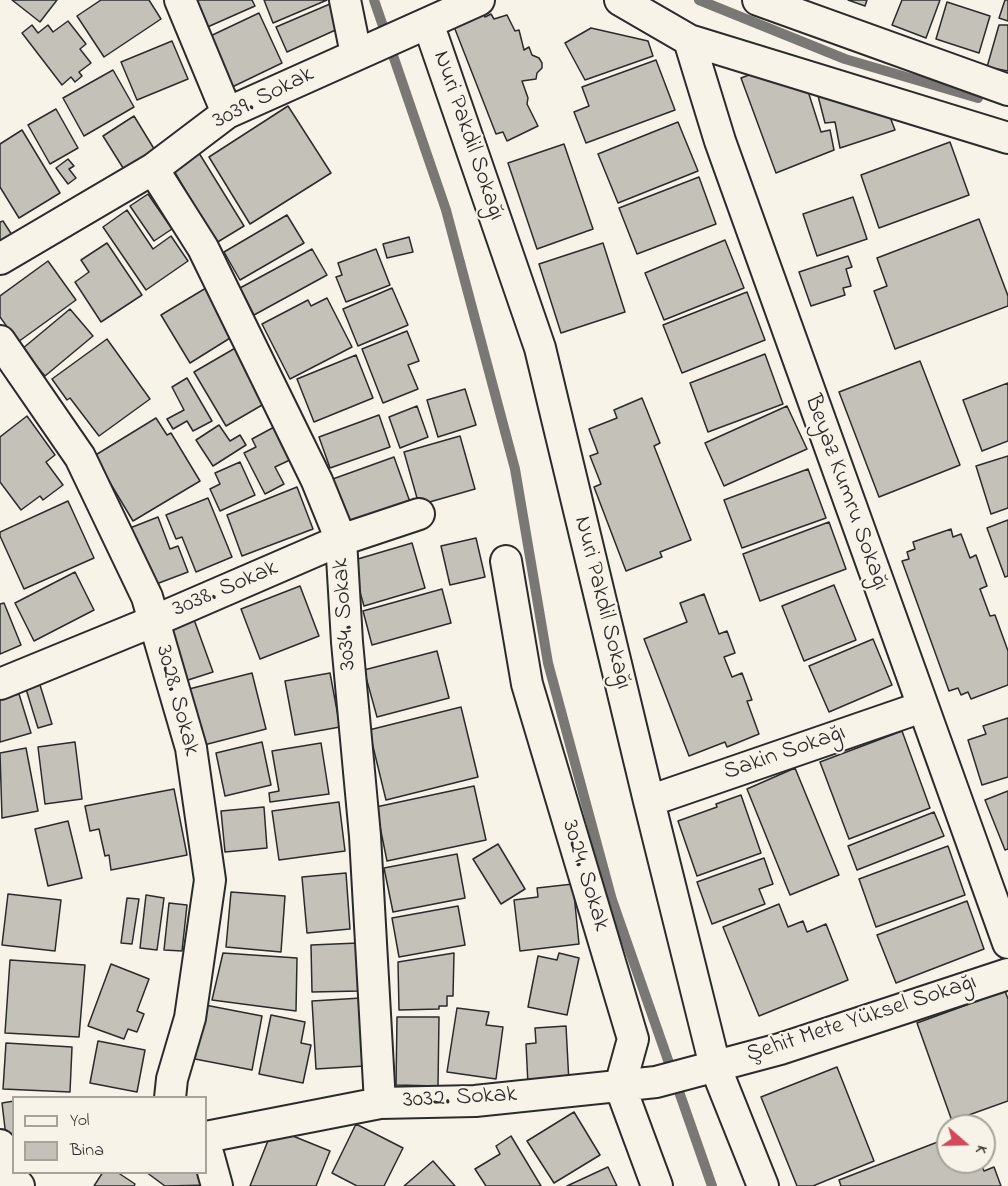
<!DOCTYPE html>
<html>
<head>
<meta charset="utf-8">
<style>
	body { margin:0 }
	#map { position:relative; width:1008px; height:1186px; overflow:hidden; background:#f7f3e8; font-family:"Indie Flower",sans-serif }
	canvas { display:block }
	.legend { position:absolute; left:12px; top:1096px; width:195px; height:78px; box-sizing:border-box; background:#f7f3e8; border:2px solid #a5a39c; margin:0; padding:8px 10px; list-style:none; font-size:18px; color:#2b2b2b }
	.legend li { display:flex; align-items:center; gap:12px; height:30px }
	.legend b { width:30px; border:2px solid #a5a39c }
	.north { position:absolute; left:936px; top:1114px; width:60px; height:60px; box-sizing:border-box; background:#f7f3e8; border:2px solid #a5a39c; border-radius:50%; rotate:110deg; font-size:16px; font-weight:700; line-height:24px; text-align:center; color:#2b2b2b }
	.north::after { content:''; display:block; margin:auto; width:21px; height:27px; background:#d1495b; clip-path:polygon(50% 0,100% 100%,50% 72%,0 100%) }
</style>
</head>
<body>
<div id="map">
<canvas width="1008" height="1186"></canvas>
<ul class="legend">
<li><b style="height:8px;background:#f7f3e8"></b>Yol</li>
<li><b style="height:16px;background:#c4c1b9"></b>Bina</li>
</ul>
<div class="north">K</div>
</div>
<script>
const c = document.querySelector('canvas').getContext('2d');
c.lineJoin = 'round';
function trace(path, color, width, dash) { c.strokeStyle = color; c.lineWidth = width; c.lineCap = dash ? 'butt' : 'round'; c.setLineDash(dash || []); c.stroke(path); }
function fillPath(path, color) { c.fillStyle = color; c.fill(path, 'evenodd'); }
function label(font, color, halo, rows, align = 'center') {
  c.font = font + ' "Indie Flower",sans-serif'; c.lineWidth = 4.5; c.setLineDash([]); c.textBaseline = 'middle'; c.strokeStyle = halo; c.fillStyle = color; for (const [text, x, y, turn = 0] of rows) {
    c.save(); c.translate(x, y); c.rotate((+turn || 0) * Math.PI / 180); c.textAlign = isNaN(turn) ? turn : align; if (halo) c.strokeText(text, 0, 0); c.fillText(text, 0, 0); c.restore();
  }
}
const stream = new Path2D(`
	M374 0 446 210 515 469 548 663 612 900 712 1186
	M699 0 845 59 978 98`);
const building = new Path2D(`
	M12 0H57L40 22Z
	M101 0H149L161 19 104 57 77 16Z
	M190 0H252L255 6 203 29Z
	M264 0H327L273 23Z
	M848 0H867L865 6Z
	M902 0H940L926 38 892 25Z
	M1005 0H1008V21L999 18Z
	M947 2 990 16 979 53 936 39Z
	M330 4 340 28 287 52 276 27Z
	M484 12 485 17 491 14 494 19 507 15 515 31 519 30 524 50 529 47 532 55 539 58 542 63V68L537 73 536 79 522 81 528 98 527 104 538 126 507 141 503 132 496 134 453 24Z
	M259 13 282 63 228 89 204 39Z
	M68 21 86 44 80 49 91 63 79 72 82 76 75 82 71 77 62 85 22 33 32 25 38 33 48 25 53 32Z
	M999 25H1008V71L987 67Z
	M591 28 648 41 653 56 585 80 565 43Z
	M172 41 188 79 137 100 121 62Z
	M656 60 675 110 586 143 574 112 589 106 582 87Z
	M113 70 134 107 84 136 63 98Z
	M757 72 807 88 821 132 830 130 834 150 776 173 741 78Z
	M817 92 887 109 895 130 840 148 835 122 825 123Z
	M288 106 331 173 250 224 209 157Z
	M56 109 78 148 50 164 28 125Z
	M134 116 156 152 125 171 103 136Z
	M678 122 698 171 618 203 598 154Z
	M22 130 60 193 19 218 0 187V144Z
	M950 142 969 195 879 228 861 175Z
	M564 144 593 229 537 249 508 163Z
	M199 153 244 226 216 243 173 169Z
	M68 159 74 166 69 169 76 178 68 184 56 168Z
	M699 177 716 224 637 254 619 208Z
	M148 194 172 229 154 241 130 206Z
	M853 197 867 239 817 256 803 214Z
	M127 210 153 249 171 236 188 261 146 290 103 227Z
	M287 215 304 243 240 280 224 252Z
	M979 219 1008 296V306L895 349 874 291 887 286 877 258Z
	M3 221 12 235 0 242V222Z
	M409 237 413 252 387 258 383 244Z
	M725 240 744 288 664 320 645 273Z
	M107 243 142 295 101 322 75 282 89 272 81 260Z
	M603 243 625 312 561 333 539 264Z
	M312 249 327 275 254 315 240 288Z
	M376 249 390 285 346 302 336 277 342 275 338 263Z
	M848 256 852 267 846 269 851 286 843 288 845 295 811 306 799 272Z
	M48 261 76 300 18 342 0 317V296Z
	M206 288 235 335 190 363 161 315Z
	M392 288 408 325 358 346 343 309Z
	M747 292 765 340 682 373 663 325Z
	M327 298 352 347 290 379 262 324 308 300 311 306Z
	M70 309 93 336 45 376 22 349Z
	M407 331 419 361 408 365 418 389 383 403 362 349Z
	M107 339 150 399 99 436 70 398 67 400 52 379Z
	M237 347 269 401 226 426 194 372Z
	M765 354 783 404 708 432 690 383Z
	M356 355 373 398 314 422 297 379Z
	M920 361 960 465 879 497 839 392Z
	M187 378 212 421 193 431 187 421 173 429 167 419 184 410 172 387Z
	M1008 383V441L982 451 963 400Z
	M465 389 476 425 438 437 427 400Z
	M642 398 660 443 654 446 691 540 660 552 662 557 626 571 594 487 601 484 590 456 598 453 589 429 617 418 614 410Z
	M417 406 428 437 400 448 389 417Z
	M787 406 807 449 724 486 705 443Z
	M379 415 390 447 330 468 319 437Z
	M27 416 55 455 46 462 63 485 43 500 40 496 21 510 0 482V437Z
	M156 418 167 435 171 433 200 481 133 521 94 456Z
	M219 425 230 441 240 435 246 445 213 466 196 440Z
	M276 426 292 459 275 467 284 484 265 494 244 453 256 447 252 439Z
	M460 436 475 489 419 505 404 452Z
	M1008 456V508L991 514 976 466Z
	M394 457 410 502 346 525 330 480Z
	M240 462 255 495 220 511 210 489 220 484 215 473Z
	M808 469 826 518 742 548 724 500Z
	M297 487 313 529 242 556 227 515Z
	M208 498 232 557 196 572 182 537 176 539 166 515Z
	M68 501 94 558 24 589 0 536V532Z
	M158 517 170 549 178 546 188 572 151 586 130 528Z
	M1008 520V576L1005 577 987 528Z
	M829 522 846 569 760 601 743 554Z
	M951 529 953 537 961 534 970 558 976 555 987 586 980 589 990 616 995 615 1008 651V685L971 699 968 692 961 695 958 688 949 691 902 561 909 559 907 552 915 549 913 542Z
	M476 538 485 577 450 585 441 546Z
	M412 543 425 588 364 606 351 561Z
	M75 572 94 610 34 641 15 603Z
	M834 585 856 640 804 661 782 606Z
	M300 586 319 636 260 659 241 609Z
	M442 589 451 623 372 645 363 611Z
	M704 594 719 634 727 631 735 653 724 657 732 677 742 673 752 700 747 701 759 734 727 747 725 742 689 756 644 639 687 622 680 603Z
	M4 603 21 645 0 654V604Z
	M192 614 213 672 185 681 165 623Z
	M873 639 892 685 829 712 809 666Z
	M437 651 449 698 377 717 364 670Z
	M252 673 266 729 204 745 189 689Z
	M330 673 340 727 295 735 285 681Z
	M40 685 52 724 38 728 26 689Z
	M19 694 31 733 0 742V699Z
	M461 707 478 777 386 800 369 730Z
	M1008 718V777L982 785 968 740 986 734 983 726Z
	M902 731 930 808 849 839 820 762Z
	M75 742 82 799 45 804 38 747Z
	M262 742 271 785 225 796 216 753Z
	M321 743 329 794 270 802 269 793 279 791 272 751Z
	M26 748 38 811 2 818 0 753Z
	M795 768 839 875 790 895 747 789Z
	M474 786 486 840 387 861 376 807Z
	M174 789 187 855 111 870 109 855 105 856 99 829 90 831 85 806Z
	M1008 791V849L1005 850 985 800Z
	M741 795 761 853 697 876 678 821 717 807 716 804Z
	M339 802 345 851 279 860 272 811Z
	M264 807 267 848 225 852 221 811Z
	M934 812 944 836 857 870 848 846Z
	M68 821 82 878 48 886 35 829Z
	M498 844 525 889 501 904 473 859Z
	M948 846 965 895 876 927 859 879Z
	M457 854 465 898 393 912 384 868Z
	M764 858 773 884 759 889 765 904 712 924 697 882Z
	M346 873 350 929 307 933 302 877Z
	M573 884 579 944 520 951 514 900 538 897 537 888Z
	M231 892 285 896 281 952 226 947Z
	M8 894 61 900 55 951 2 945Z
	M146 895 164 898 157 950 140 948Z
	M127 898 139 899 132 944 121 943Z
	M967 901 984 949 896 983 877 935Z
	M169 903 187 905 182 951 164 950Z
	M779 904 788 927 803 921 807 932 826 924 848 980 759 1016 723 927Z
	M458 906 465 945 399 957 392 918Z
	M358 943 360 991 312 992 311 945Z
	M223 953 297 958 296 1011 212 1000Z
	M454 953 453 996H447V1006H439V1009L399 1010 398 962Z
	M559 953 579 958 567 1015 528 1007 538 956 557 960Z
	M10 960 85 965 79 1037 5 1033Z
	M111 964 149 979 137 1011 144 1014 137 1032 128 1029 124 1039 88 1026Z
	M1005 991 1008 999V1101L952 1121 917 1023Z
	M361 998 365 1066 316 1069 312 1001Z
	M205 1005 262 1016 252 1070 195 1059Z
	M457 1008 489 1012 486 1025 503 1027 496 1079 447 1072Z
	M271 1015 305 1022 301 1043 311 1045 303 1083 259 1074Z
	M397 1017H439L438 1086 396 1085Z
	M566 1026 569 1083 528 1085 526 1044 536 1043 535 1028Z
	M98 1041 145 1050 137 1092 90 1083Z
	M6 1043 72 1047 70 1092 3 1089Z
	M837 1067 874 1161 813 1186H797L761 1097Z
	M14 1101V1153L8 1154 2 1103Z
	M574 1112 600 1155 554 1183 527 1141Z
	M356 1124 403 1148 384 1186H357L332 1173Z
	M273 1128 330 1151 316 1186H250Z
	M511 1136 541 1186H486L475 1169 500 1154 496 1146Z
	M984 1137 991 1154 984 1157Z
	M948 1138V1162H980L984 1171 994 1167 1001 1186H841L839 1180Z
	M433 1161 455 1186H404Z
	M608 1167 617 1186H567Z
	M103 1172H117L135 1184 134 1186H94Z
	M146 1172H202L198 1178 209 1185 165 1186Z`);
const minor = new Path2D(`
	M180 0 227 113
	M345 0 356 54
	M620 0 689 40 1008 138
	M758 0 1008 90
	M428 23 540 348 649 801 715 1066 763 1186
	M689 40 720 141 1008 943
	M153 169 203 248 317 481 341 540 347 642 365 836 380 1103
	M0 259 153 169 227 113 479 0
	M0 341 80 457 147 597 191 748 210 880 190 1018 172 1079 170 1098
	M506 561 527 684 633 1039 620 1086 657 1186
	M0 684 154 621 341 540 419 514
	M649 801 922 707
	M206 1137 380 1103 475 1101 656 1082 780 1049 1008 974
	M0 1145 5 1171 19 1186
	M206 1146 217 1186`);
const streetNames = [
	["3039. Sokak",264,99,-27],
	["Nuri Pakdil Sokağı",467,136,71],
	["Beyaz Kumru Sokağı",845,493,70],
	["3038. Sokak",226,590,-23],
	["Nuri Pakdil Sokağı",601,603,76],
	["3034. Sokak",346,614,-94],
	["3028. Sokak",176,701,75],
	["Sakin Sokağı",785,754,-19],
	["3024. Sokak",584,876,73],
	["Şehit Mete Yüksel Sokağı",862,1020,-18],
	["3032. Sokak",460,1099,-3]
];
trace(stream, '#7a7874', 10);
fillPath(building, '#c4c1b9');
trace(building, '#2b2b2b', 1.5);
trace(minor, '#2b2b2b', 34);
trace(minor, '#f7f3e8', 30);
label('24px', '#2b2b2b', '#f7f3e8', streetNames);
</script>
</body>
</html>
